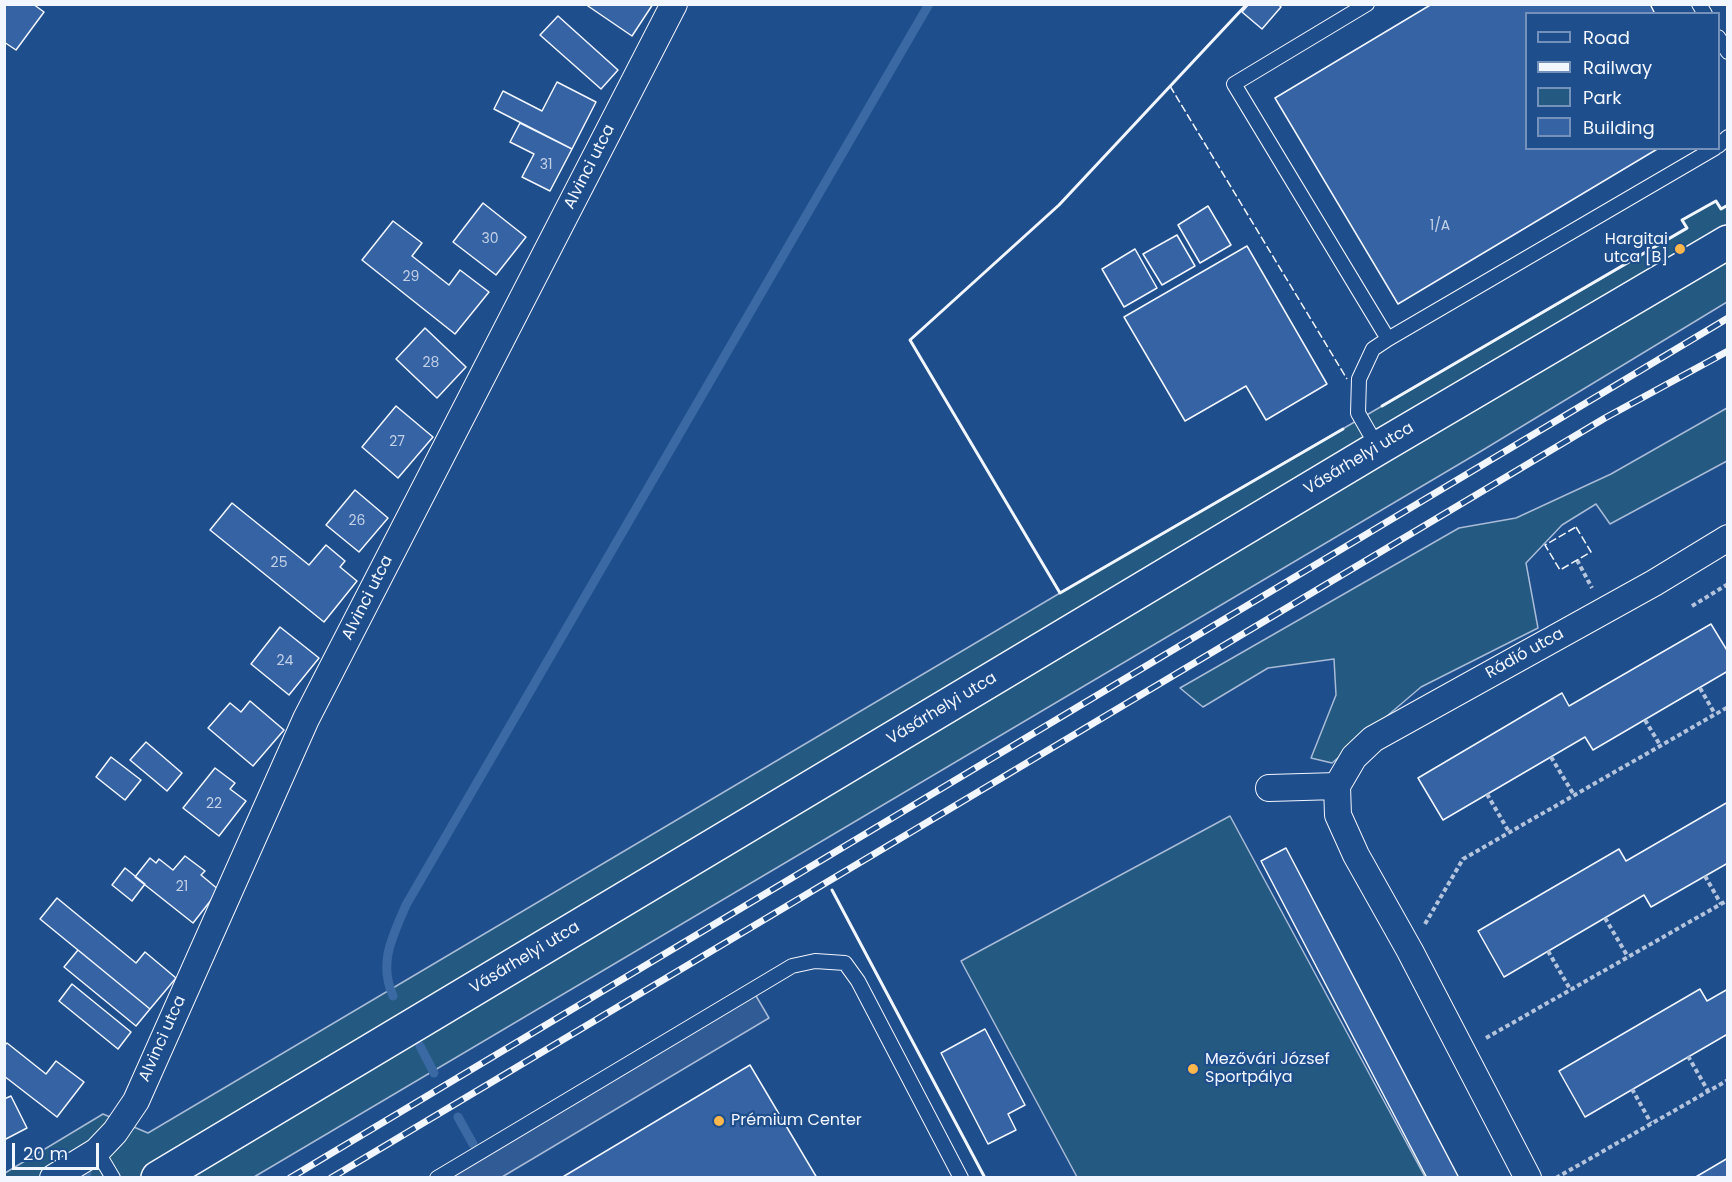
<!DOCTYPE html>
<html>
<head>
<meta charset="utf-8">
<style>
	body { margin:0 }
	#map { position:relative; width:1732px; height:1182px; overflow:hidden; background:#1f4e8c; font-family:Poppins,sans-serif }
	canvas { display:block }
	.frame { position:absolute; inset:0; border:6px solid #f2f6ff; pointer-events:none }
	.legend { position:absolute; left:1525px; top:12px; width:195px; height:138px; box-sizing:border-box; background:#1f4e8c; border:2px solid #7391ba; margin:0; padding:8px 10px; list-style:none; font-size:18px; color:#f2f6ff }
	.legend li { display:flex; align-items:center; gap:12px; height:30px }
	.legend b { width:30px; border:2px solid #7391ba }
	.scale { position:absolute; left:12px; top:1143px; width:87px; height:27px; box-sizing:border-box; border:3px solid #f2f6ff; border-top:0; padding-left:8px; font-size:18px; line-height:21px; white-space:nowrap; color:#f2f6ff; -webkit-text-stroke:4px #1f4e8c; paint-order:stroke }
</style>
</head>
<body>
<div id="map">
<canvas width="1732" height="1182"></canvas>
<div class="frame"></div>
<ul class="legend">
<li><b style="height:8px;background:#1f4e8c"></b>Road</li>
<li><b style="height:8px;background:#f2f6ff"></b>Railway</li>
<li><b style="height:16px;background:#245a82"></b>Park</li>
<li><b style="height:16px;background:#3563a3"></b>Building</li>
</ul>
<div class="scale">20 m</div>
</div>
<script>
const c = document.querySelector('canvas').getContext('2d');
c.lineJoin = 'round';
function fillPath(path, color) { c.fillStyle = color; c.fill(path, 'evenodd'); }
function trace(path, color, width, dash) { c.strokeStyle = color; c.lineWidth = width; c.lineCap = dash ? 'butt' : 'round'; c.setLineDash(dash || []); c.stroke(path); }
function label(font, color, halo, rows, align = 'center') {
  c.font = font + ' Poppins,sans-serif'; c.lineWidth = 4.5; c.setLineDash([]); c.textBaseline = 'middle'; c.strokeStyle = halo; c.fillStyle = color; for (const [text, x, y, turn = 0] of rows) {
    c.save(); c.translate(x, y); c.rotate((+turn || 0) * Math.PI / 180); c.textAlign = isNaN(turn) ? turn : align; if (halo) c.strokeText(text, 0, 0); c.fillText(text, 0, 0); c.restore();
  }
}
const green = new Path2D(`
	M1716 201 1721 209 1727 205V302L1478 453 254 1177 5 1178V1173L103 1114 148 1133 1060 593 1687 229 1682 220Z
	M1727 408V461L1610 524 1596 504 1562 525 1526 563 1538 628 1421 687 1332 763 1311 758 1336 695 1334 659 1268 668 1203 707 1180 688 1459 528 1516 518 1611 474Z
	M1230 816 1425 1177H1077L961 961Z`);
const parking = new Path2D(`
	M752 989 769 1018 502 1177 443 1178Z`);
const stream = new Path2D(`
	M393 996C378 962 393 936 406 905L929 4
	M420 1046 434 1073
	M458 1117 473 1144
	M80 1178 87 1173`);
const building = new Path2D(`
	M4 4H33L44 12 16 50 4 42Z
	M585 4H653L632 36Z
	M1249 4H1278L1281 7 1262 29 1242 12Z
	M1432 4H1650L1655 14H1526V148H1659L1398 304 1275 98Z
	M558 16 618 70 601 89 540 35Z
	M557 82 596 102 572 149 494 109 503 91 542 111Z
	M520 123 572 149 550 191 522 177 534 154 510 142Z
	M483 203 526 237 496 275 453 242Z
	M1208 206 1231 245 1200 263 1178 225Z
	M393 221 422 243 412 256 449 285 460 270 489 292 455 334 362 260Z
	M1177 235 1195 266 1162 285 1143 254Z
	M1247 246 1327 384 1266 420 1246 386 1185 421 1124 317Z
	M1135 249 1157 288 1124 307 1102 269Z
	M425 328 466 367 437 398 396 359Z
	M396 406 433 437 398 478 362 447Z
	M355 490 388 518 359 552 326 525Z
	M232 503 309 565 326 545 345 561 340 567 357 581 324 622 210 530Z
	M1711 624 1728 652V671L1593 750 1585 737 1443 820 1418 778 1562 693 1569 706Z
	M280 627 319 658 289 695 251 664Z
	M250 701 284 730 253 766 208 728 230 703 241 712Z
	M146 742 182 773 167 791 130 760Z
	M111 757 141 780 125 800 96 777Z
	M215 768 235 783 230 789 246 801 219 836 183 808Z
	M1728 802V863L1651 907 1644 895 1504 977 1478 931 1619 849 1626 861Z
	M1286 848 1459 1178H1427L1261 861Z
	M185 856 205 871 201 875 219 890 193 923 135 877 150 858 156 863 159 859 173 870Z
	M125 868 145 884 132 901 112 885Z
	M57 898 136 963 145 952 176 978 150 1009 40 919Z
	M78 950 150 1009 136 1026 64 967Z
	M72 984 131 1032 118 1049 59 1001Z
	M1700 989 1707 1001 1728 989V1038L1726 1035 1585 1117 1559 1071Z
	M985 1029 1025 1105 1008 1114 1016 1130 988 1144 941 1053Z
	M7 1043 46 1074 56 1061 84 1082 57 1117 4 1076V1046Z
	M750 1065 817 1178H561Z
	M11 1096 27 1128 4 1140V1099Z
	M1728 1158V1178H1694Z`);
const path = new Path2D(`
	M1577 560 1592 588
	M1692 606 1728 584
	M1700 688 1715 714
	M1645 720 1660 745
	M1551 757 1574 795
	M1487 794 1509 832
	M1705 876 1721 904
	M1605 918 1628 957
	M1425 924 1463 859 1728 707
	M1548 951 1570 989
	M1486 1038 1728 900
	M1688 1056 1708 1091
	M1632 1089 1651 1123
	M1556 1178 1728 1080`);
const lane = new Path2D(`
	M1367 4 1234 84 1388 339
	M1699 4 1705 14
	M1718 37 1728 52
	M1718 146 1728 137
	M1378 448 1358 413 1359 379 1373 349 1388 339 1715 148
	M97 1151 113 1178
	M437 1178 792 966 815 961 845 963 858 981 961 1178`);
const street = new Path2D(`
	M1269 788 1337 786
	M53 1178 97 1151 115 1132 136 1101 306 719 674 4
	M1528 1178 1410 951 1356 855 1338 815 1337 786 1354 757 1373 739 1654 583 1728 538`);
const secondary = new Path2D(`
	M158 1178 1378 448 1728 242`);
const rail = new Path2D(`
	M290 1178 1728 318
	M331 1178 1605 418 1728 351`);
const fence = new Path2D(`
	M1170 86 1347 379
	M1576 527 1591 552 1560 570 1545 545Z`);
const wall = new Path2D(`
	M1247 4 1059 205 910 340 1060 593 1343 429
	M1382 406 1687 228 1682 220 1716 201 1721 209 1728 205
	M832 890 985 1178`);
const markers = [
	[1680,249,6,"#ffb74d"],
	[1193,1069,6,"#ffb74d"],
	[719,1121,6,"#ffb74d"]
];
const numberNames = [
	["31",546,165],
	["1/A",1440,226],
	["30",490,239],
	["29",411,277],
	["28",431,363],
	["27",397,442],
	["26",357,521],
	["25",279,563],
	["24",285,661],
	["22",214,804],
	["21",182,887]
];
const streetNames = [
	["Alvinci utca",590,167,-63],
	["Vásárhelyi utca",1359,459,-31],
	["Alvinci utca",368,598,-63],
	["Rádió utca",1525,654,-29],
	["Vásárhelyi utca",942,709,-31],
	["Vásárhelyi utca",525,958,-31],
	["Alvinci utca",163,1039,-66]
];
const poiNames = [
	["Hargitai",1668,240,"right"],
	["utca [B]",1668,258,"right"],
	["Mezővári József",1205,1060],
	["Sportpálya",1205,1078],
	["Prémium Center",731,1121]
];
fillPath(green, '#245a82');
trace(green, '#a8bbd7', 1.5);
fillPath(parking, '#305b95');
trace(parking, '#a8bbd7', 1.5);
trace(stream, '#3b69a3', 9);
fillPath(building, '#3563a3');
trace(building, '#f2f6ff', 1.5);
trace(lane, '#f2f6ff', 16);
trace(street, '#f2f6ff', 28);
trace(secondary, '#f2f6ff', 36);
trace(path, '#b3c4dc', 4, [4.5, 3]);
trace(lane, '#1f4e8c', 14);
trace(street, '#1f4e8c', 26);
trace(secondary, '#1f4e8c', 33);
trace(rail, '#f2f6ff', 7);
trace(rail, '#1f4e8c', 4.5, [14]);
trace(fence, '#f2f6ff', 1.5, [8, 3]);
trace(wall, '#f2f6ff', 3);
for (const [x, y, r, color] of markers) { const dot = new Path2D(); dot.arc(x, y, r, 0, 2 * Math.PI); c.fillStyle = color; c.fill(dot); trace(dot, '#1f4e8c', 2); }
label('14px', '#c3d1e8', null, numberNames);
label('16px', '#f2f6ff', '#1f4e8c', streetNames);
label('16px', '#f2f6ff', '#1f4e8c', poiNames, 'left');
</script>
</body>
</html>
